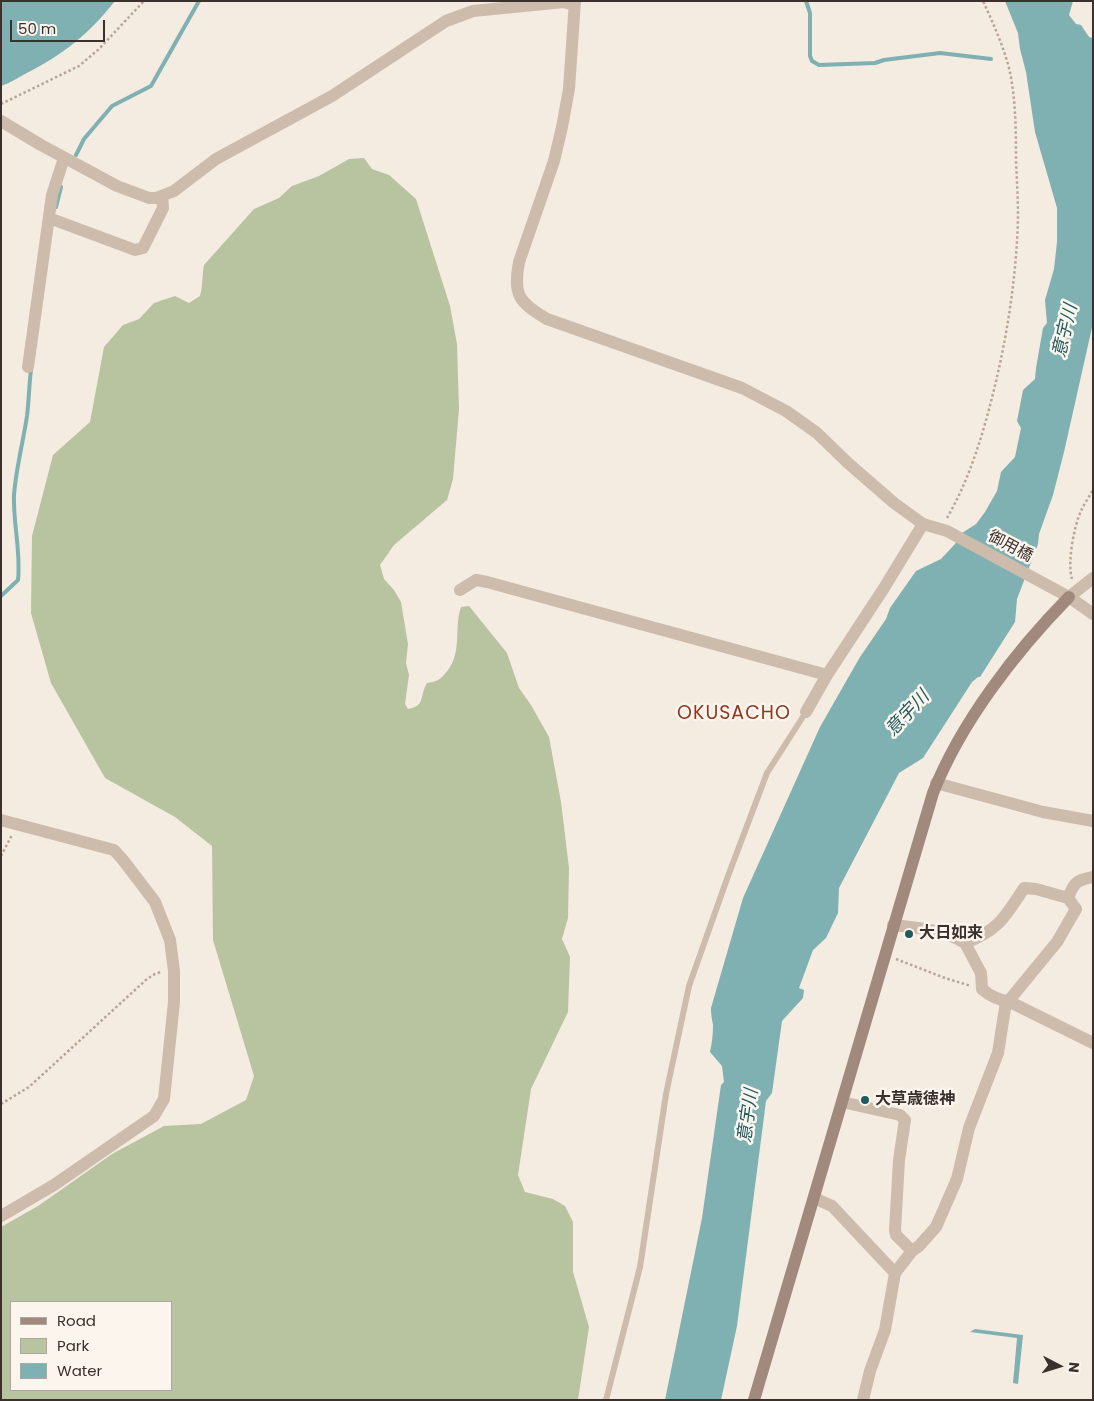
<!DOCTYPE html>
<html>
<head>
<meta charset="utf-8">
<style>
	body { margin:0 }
	#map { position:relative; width:1094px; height:1401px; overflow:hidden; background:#f4ebe1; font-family:Poppins,sans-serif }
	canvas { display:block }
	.frame { position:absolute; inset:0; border:2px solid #3b302b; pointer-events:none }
	.legend { position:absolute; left:10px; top:1301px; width:162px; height:90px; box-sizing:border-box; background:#fbf5ee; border:1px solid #aea6a0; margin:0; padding:6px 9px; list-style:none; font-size:15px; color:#3b302b }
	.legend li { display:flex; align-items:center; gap:10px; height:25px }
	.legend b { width:25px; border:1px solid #aea6a0 }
	.north { position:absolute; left:1034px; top:1341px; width:50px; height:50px; -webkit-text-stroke:4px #fbf5ee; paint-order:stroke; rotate:95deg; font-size:14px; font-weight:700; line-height:20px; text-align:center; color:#3b302b }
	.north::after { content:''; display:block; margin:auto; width:18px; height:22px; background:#3b302b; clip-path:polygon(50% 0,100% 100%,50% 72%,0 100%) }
	.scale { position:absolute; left:10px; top:20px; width:95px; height:22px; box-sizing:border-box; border:2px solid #3b302b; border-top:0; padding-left:6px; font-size:15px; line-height:18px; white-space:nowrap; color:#3b302b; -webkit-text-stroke:4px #fbf5ee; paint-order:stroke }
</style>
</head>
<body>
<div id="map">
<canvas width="1094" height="1401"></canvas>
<div class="frame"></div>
<ul class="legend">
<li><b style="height:6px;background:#a18a7d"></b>Road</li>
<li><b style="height:14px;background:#b8c4a0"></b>Park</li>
<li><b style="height:14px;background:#7fb0b2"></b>Water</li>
</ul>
<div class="north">N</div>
<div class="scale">50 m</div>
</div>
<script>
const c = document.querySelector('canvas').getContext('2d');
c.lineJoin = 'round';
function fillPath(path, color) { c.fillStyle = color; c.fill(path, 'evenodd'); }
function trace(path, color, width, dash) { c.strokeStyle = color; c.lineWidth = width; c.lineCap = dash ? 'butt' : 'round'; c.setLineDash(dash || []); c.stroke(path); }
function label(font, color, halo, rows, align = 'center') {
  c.font = font + ' Poppins,"Noto Sans JP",sans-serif'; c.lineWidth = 5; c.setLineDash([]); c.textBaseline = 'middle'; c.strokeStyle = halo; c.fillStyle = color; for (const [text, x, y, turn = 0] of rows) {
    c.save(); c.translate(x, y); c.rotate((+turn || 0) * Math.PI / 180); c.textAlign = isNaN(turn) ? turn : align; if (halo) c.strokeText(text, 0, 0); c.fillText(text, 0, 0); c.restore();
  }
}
const green = new Path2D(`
	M364 158 372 169 389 175 416 199 450 306 457 344 459 409 453 479 447 500 394 545 380 565 384 579 394 590 401 602 408 644 406 663 409 675 405 704 408 709C426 706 419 696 427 683 436 682 439 680 444 675 464 654 453 630 461 607L469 606 507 653 519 688 531 705 549 737 561 802 569 868 568 918 562 939 570 957 568 1012 531 1089 518 1175 525 1192 553 1199 565 1206 573 1222V1272L589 1327 578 1400H1V1227L38 1206 112 1154 164 1126 201 1124 246 1100 254 1076 213 940 212 846 175 817 105 778 51 683 31 613 32 536 53 455 90 422 104 347 123 325 139 319 154 303 175 296 189 303 200 296C203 285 202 275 204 265L254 209 279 198 292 186 319 176 349 159ZM11 1302H171V1390H11Z`);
const water = new Path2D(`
	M1 1H115C88 35 64 54 25 74 17 78 10 83 1 86Z
	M1005 1H1073L1069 15 1076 24 1081 25 1089 37 1093 38V323L1064 452 1053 495 1039 534 1038 544 1017 599 1015 622 980 677H978L972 682 923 758 899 773 839 888 838 913 826 938 813 950 799 988 804 990 803 998 782 1021 772 1093 766 1101 737 1326 721 1400H665L702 1218 721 1085 724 1082 722 1066 710 1052C712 1043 713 1034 713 1025 712 1019 711 1015 711 1008L743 898 820 727 860 657 886 619 890 608 916 571 941 559 955 544 962 533 976 524 985 512 997 491 1001 472 1015 457 1021 428 1017 421 1023 390 1035 379 1036 368 1043 328 1047 323 1045 300 1054 269 1057 242V208L1035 132 1026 72 1020 49 1018 33Z
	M975 1329 1023 1335 1018 1384 1013 1383 1017 1338 970 1332Z`);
const stream = new Path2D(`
	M806 1 810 13V56L812 61 819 65 875 63 884 60 940 53 991 59
	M76 155 84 139 112 106 151 86 199 1
	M56 207 61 187
	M1 596 18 580C21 551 13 524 14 495 16 468 23 443 27 416 29 400 29 385 31 370`);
const path = new Path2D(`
	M1 104 79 66 99 49 144 1
	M947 518C966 485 978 450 988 413 1005 350 1016 285 1018 219 1018 200 1017 181 1016 162 1016 131 1016 99 1009 68 1003 45 993 23 983 1
	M1072 579C1067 563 1074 526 1081 511 1084 504 1089 497 1093 490
	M1 856 12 835
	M896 959 945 978 971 986
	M1 1104 29 1087 147 979 155 974 161 972`);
const lane = new Path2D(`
	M606 1400 640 1267 666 1094 689 986 728 876 767 773 806 712`);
const street = new Path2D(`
	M575 1 569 89 562 127 554 161 519 262C513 296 519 302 547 319L742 388 786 411 817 433 848 463 894 503 923 524 947 531 1069 597 1093 614
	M1 121 41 145 117 186 149 198H156L174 191 216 159 332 96 446 21 473 11 564 2 574 5
	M49 218 135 250 143 248 163 208 162 196
	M28 367 52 195 64 158
	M460 590 476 580 487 582 827 675
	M1069 597 1093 578
	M806 712 827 675 884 588 923 524
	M936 783 1043 812 1093 821
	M1 820 114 850 123 860 155 902 170 940 174 971V1002L164 1099 154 1116 54 1185 1 1216
	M1068 898C1074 882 1077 880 1093 877
	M893 925C919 928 942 929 965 943
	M842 1102 900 1115 905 1120 899 1160 895 1230 896 1235 912 1251
	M814 1198 832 1206 895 1273
	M863 1400 870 1371 885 1330 895 1273 912 1251 919 1246 936 1227 957 1179 969 1128 998 1053 1006 1002 1011 998 1057 942 1076 909 1068 898 1036 889 1024 888C1006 916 998 931 965 943L981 973 982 989C991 997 999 1000 1010 1002L1093 1043`);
const secondary = new Path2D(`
	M754 1400 933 793C961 722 1016 651 1069 597`);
const markers = [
	[909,934,5,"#1f5a5e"],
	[865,1100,5,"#1f5a5e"]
];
const streetNames = [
	["御用橋",1010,547,28]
];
const poiNames = [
	["大日如来",919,934],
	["大草歳徳神",875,1100]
];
const waterNames = [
	["意宇川",1066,331,-77],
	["意宇川",908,714,-47],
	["意宇川",749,1116,-82]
];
const quarterNames = [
	["OKUSACHO",734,714]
];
fillPath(green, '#b8c4a0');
fillPath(water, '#7fb0b2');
trace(stream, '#7fb0b2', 4);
trace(path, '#b9a596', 2.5, [2.5, 2.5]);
trace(lane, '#cdbbac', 6);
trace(street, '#cdbbac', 12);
trace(secondary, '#a18a7d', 12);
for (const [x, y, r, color] of markers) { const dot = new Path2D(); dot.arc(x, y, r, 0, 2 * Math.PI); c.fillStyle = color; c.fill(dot); trace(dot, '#fbf5ee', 2); }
label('16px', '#3b302b', '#fbf5ee', streetNames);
label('bold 16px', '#3b302b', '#fbf5ee', poiNames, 'left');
label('italic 18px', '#1f5a5e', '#fbf5ee', waterNames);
c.letterSpacing = '1px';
label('19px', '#8c3b22', '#fbf5ee', quarterNames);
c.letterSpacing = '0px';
</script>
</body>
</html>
